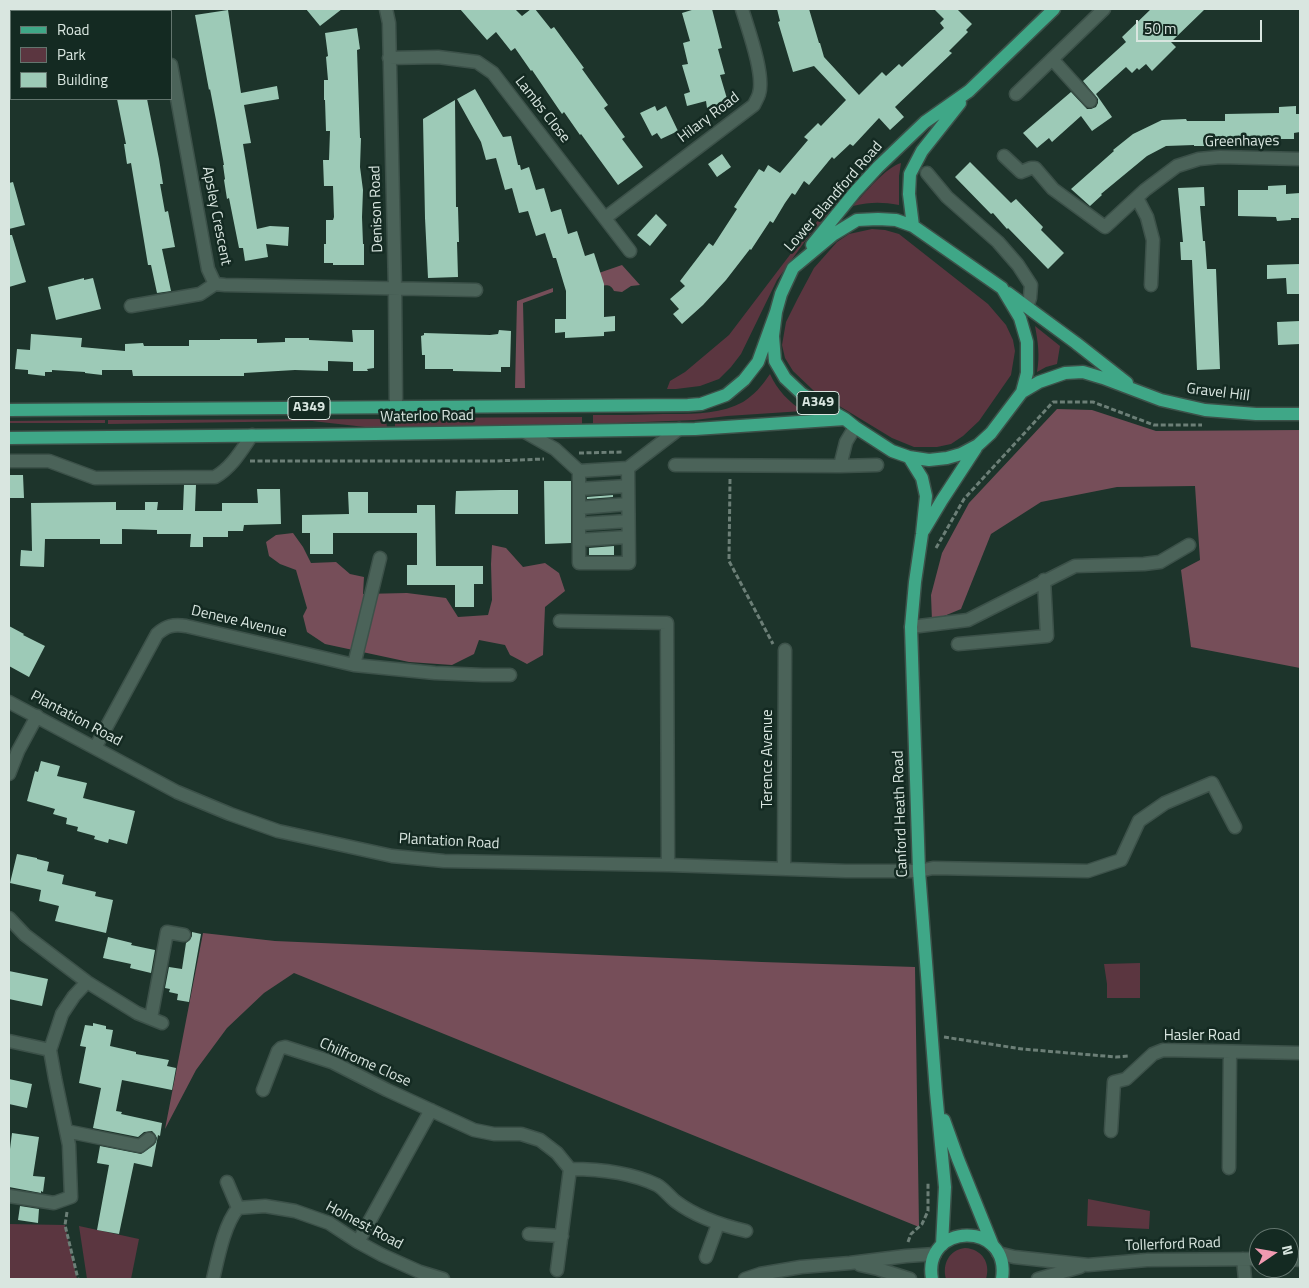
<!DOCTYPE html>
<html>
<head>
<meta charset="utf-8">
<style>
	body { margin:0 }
	#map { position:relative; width:1309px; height:1288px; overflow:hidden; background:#1d342b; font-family:"Titillium Web",sans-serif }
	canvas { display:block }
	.frame { position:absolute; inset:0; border:10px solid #d9e6e0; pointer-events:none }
	.legend { position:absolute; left:10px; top:10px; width:162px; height:90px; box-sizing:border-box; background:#142a22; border:1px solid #63756e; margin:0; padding:6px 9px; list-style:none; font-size:15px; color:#d9e6e0 }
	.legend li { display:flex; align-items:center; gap:10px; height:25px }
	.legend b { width:25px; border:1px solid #63756e }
	.north { position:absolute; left:1249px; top:1228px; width:50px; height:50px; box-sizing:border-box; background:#142a22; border:1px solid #63756e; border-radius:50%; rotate:78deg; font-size:14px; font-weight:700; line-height:20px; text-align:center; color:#d9e6e0 }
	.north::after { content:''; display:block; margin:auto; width:18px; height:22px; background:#f19ab1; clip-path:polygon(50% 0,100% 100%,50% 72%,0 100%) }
	.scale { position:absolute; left:1136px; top:20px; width:126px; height:22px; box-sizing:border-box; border:2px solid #d9e6e0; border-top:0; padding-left:6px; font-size:15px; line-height:18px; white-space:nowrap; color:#d9e6e0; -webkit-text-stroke:4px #142a22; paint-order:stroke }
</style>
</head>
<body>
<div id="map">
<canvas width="1309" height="1288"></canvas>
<div class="frame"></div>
<ul class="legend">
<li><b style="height:6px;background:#3fa787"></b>Road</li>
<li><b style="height:14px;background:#5b3640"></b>Park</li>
<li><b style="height:14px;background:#9dcab7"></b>Building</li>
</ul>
<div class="north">N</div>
<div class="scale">50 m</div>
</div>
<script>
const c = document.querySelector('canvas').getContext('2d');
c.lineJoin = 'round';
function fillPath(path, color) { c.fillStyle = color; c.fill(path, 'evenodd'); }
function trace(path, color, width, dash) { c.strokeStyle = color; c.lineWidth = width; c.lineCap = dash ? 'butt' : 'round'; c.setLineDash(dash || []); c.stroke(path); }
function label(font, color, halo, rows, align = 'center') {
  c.font = font + ' "Titillium Web",sans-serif'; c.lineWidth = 5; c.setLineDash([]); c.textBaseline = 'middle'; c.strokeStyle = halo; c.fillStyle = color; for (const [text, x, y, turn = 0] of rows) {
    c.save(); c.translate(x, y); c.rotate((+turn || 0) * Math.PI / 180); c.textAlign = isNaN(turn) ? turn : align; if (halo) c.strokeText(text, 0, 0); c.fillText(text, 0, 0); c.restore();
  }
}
const green = new Path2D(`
	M885 152 886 154 811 233 777 280 741 354 731 367 719 379 700 386 676 389H667L670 381 685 372 729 335 808 231Z
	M901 163 899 176V205C881 202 871 202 853 206 864 194 886 167 901 163Z
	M872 229 885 230 899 234 988 304 1006 325 1013 340 1015 351 1011 375 979 421 963 436 951 444 937 447H914L892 438 813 390 793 371 785 358 782 345 786 322 798 298 814 268 837 242 849 234Z
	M1035 326 1060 346 1057 364 1046 367 1037 372C1040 356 1038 342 1035 326Z
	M770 374C777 390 789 402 803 411L727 416 695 420 593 424V415C616 415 640 415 663 414 689 414 719 415 743 402 754 395 762 386 770 374Z
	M582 417V426L395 429V418Z
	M386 419 387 428 365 427 312 421 108 424V420Z
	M105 420V423H9V421Z
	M1140 963V998H1107V984L1104 964Z
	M1088 1199 1150 1211 1149 1229 1087 1226Z
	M9 1222V1224L65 1225 77 1279H9Z
	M79 1226 139 1239 131 1279H87Z
	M965 1248C982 1249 991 1263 986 1279H946C942 1264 949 1250 965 1248Z`);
const forest = new Path2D(`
	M622 265 640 285 631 286 622 292 614 291C611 284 606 285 600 286L593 275Z
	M553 288V292L523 303 525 388H515L517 301Z
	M1057 409 1092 410 1156 431 1300 430V668L1191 647 1181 570 1200 560 1195 486 1117 487 1041 502 991 534 961 609 932 621 931 595 942 553 969 503Z
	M293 533 303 547 311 563 336 562 350 574 364 577 363 594 407 593 446 598 458 617 488 615 492 600 491 564 492 545 506 548 523 567 545 563 559 573 565 591 545 607 543 655 527 664 510 655 505 645 479 640 474 654 452 665 409 662 325 644 307 632 303 616 307 608 296 570 280 564 269 556 266 542 276 535Z
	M203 933 275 941 762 962 915 967 919 1227 294 973 264 993 227 1028 196 1070 165 1129Z`);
const building = new Path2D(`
	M306 9H342L320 26Z
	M460 9H515L522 16 531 9H535L551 29 554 27 584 68 582 69 608 105 604 108 625 137 622 139 643 167 618 185 581 134 580 135 564 112 562 114 532 70 531 71 515 48 511 51 496 32 487 40Z
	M695 9H712L722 48 718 49 725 74 720 75 728 102 707 108 706 101 687 106 684 94 690 92 682 65 688 64 683 43 690 41 682 13Z
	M777 9H809L819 43H820L824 57 859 95 882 72 886 76 899 64 902 67 944 28 940 23 944 19 934 9H957L972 24 966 30 968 32 949 51 952 53 895 107 904 117 890 130 879 118 853 146 850 144 834 159 832 157 809 185 804 181 795 195 792 193 785 203 773 223 770 221 751 250 750 249 726 280 703 305 682 324 673 314 679 309 670 299 685 286 680 281 709 243 713 246 737 209 734 207 759 169 764 172 768 165 780 173 808 140 804 137 818 123 821 126 846 100 814 66 793 72 778 22 780 21Z
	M1151 9H1205L1171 42 1176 47 1152 71 1146 64 1139 70 1137 68 1132 73 1126 67 1096 94 1112 117 1092 131 1081 116 1052 142 1049 138 1037 148 1023 133 1071 92 1087 109H1091L1096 107 1098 103V99L1083 81 1126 42 1122 37Z
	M228 10 241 93 277 86 279 99 244 105 251 143 243 144 257 229 270 226 289 227 288 246 266 244 268 257 245 261 243 248H239L229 198 227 199 224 180 225 179 223 165H224L216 120 210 89 209 90 195 15Z
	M357 28 360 49 357 50 360 138H361L360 167 363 190 362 217 363 244H364V265H333V263H324V244H326V220H333L334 217 333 186H324L323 160H329L330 131H326L325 100H324V80H328L326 57 328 56 325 33Z
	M475 89 503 137 511 136 518 165H520L521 170 529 167 536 190 544 188 551 212 561 209 568 234 577 231 585 256 594 253 604 284V317L615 316V331L604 332V336L565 338V332L555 333V319H566V291L556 258H553L545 233 536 236 528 211 519 213 512 188 505 190 496 158 486 160 481 142 457 99Z
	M117 99H147L159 159 163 184H160L165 212 168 211 175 247 162 249 171 291 157 293 151 265H148L131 163 127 164 124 144H126Z
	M455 100 456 207H458L459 242H457L458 277 428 278 425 218 423 119Z
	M655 106 657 111 666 106 678 131 661 139 657 133 652 136 640 113Z
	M1296 106V114H1299L1300 132 1294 133V139H1242V141H1210V146H1194V145L1166 146 1147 156 1101 194 1102 195 1090 206 1071 189 1114 151 1113 150 1133 134 1162 120 1186 119 1187 121H1225V114L1279 113V107Z
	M722 154 731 167 717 177 708 164Z
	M970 162 1011 203 1016 199 1043 227 1041 230 1064 253 1048 269 1008 228 1007 229 993 213 991 214 955 177Z
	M13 182 25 225 9 229V183Z
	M1286 185V194L1300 193V218H1291V220L1277 221 1276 217 1238 216V190H1268V186Z
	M1204 187 1205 206H1200L1203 241H1205L1207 269H1216L1220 369 1197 370 1192 260H1181L1180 242H1183L1178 188Z
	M656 214 667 225 650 246 637 235Z
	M9 235H12L26 282 9 287Z
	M1300 264V294H1287L1286 278 1267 279V265Z
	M84 278V280L93 278 101 309 56 320 48 287Z
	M1300 321V344L1278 345 1277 322Z
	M352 330H374V368L367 369 368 371H353V362L328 361V371L295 370 244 373V376H133L132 370H102V375L85 373V372L52 370V372H45V376L28 374V370L15 369 17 349 30 350 31 334 82 338 81 347 125 351V344L143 343 144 346H189V340H220V339H257V343L285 342V338H309V340L353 342Z
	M499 330 511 331 510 367H501V372L453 371V369H425V355H422L421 336 424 335V333L490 335 498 334Z
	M9 475H23L24 498H9Z
	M544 481H571V543L545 544Z
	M184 485H196L195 511H222V503H258L257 489H280L281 524 244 525 243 531H228V537H203V547H190L191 534H157V530L122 529V544H100V539H45L44 567 20 566 21 550 32 551 31 503 116 502V510H145V502H158L157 510H183Z
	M500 490H518V514H455L456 491Z
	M348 492H368V513H417V505H435L436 566H483V584H474V607H455V585H407V565H417V533H333V554H310V533H302V515L349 514Z
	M613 495V497L587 499V497Z
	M614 546V555H589V548Z
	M9 626 24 634 23 635 45 646 29 677 9 666Z
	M41 761 60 766 57 776 87 783 83 798 135 811 127 844 109 839 108 843 94 839 95 836 77 831 78 827 66 824 67 818 53 814 55 809 27 801 35 771 38 772Z
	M17 854 37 858V859L49 862 47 871 64 875 62 884 96 892 95 896 113 900 106 933 55 921 59 906 39 901 41 890 10 883Z
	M192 932 201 934 189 1002 177 1000 178 994 169 992 170 989 165 988 169 967 182 969 186 943 190 940 192 936Z
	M108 937 132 943 131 945 155 950 151 973 130 968 131 964 103 958Z
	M9 971 48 979 42 1006 9 999Z
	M93 1023 106 1026V1029L113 1030 110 1046 136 1052V1054L169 1060 167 1066 176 1068 172 1090 122 1080 116 1111 122 1112 121 1114 162 1123 160 1136 158 1135 152 1167 134 1163 119 1234 97 1230 109 1165 97 1163 100 1146 141 1154 154 1145 156 1142 157 1138 155 1134 152 1131 144 1132 138 1137 93 1128 101 1088 79 1083 86 1047 80 1046 85 1025 93 1026Z
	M9 1079 32 1084 27 1108 9 1104Z
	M12 1133 39 1137 33 1176 45 1177 43 1192 41 1191V1193L9 1187V1157Z
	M20 1206 39 1209 38 1223 18 1220Z`);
const path = new Path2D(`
	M579 453 623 452
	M250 461H495L544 459
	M730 479 729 561 773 644
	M936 548 964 499 1053 402H1093L1154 425H1202
	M944 1037 1022 1049 1116 1057 1129 1056
	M67 1212 65 1225 78 1279
	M908 1242 911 1234 922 1224 928 1211V1182`);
const minor = new Path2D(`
	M161 9V11
	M386 9 389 23 395 288 396 408
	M389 58 438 57 477 62 493 73 630 251
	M1052 59 1090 101
	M171 65 208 269 215 284 225 285 476 290
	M1016 94 1104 9
	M1004 156 1021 172 1031 168H1035L1053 189 1105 227 1145 190 1177 166 1199 159 1220 157 1300 159
	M927 173 947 197 998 242 1018 265 1031 285 1030 298 1027 307
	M1137 198 1147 217 1153 240 1151 285
	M605 218 754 105C755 102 758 98 759 94 765 75 748 29 742 9
	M131 306 200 294 215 284
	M525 432 555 449 579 471V563H629L628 468
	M9 461H49L95 478 215 477C232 467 241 451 252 435
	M675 465 840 466 877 465
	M840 466 846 442 855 427
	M579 471 628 468 679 429
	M579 489 628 486
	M579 508 628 504
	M579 524 628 521
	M579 540 628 537
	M560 621 667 623 668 865
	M911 627 968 620 1075 566 1144 564 1160 562 1189 545
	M958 644 1047 636 1044 580
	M354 665 380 558
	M9 702 177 792 230 814 278 831 392 856 444 861 668 865 846 871H919L933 868 1088 871 1121 860 1139 821 1165 803 1212 783 1235 827
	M95 748 157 634C166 626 173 624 186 626L354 665 435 673 483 675H510
	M9 774 18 751 37 716
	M784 869 785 650
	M9 918 25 935 87 982 137 1013 162 1023
	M151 1018 167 932 184 935
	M9 1041 50 1050
	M263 1090 278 1051 281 1048 285 1047 332 1062 387 1090 474 1130 494 1134H521L540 1140 557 1153 570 1169C600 1169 630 1172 657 1185 664 1189 669 1196 675 1201 696 1217 720 1225 746 1231
	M66 1131 140 1146 149 1139
	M1111 1131 1114 1082 1126 1079 1153 1054 1163 1050 1300 1053
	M1229 1168 1230 1052
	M227 1182 238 1208
	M9 1196 54 1203 71 1197 69 1145 55 1078 50 1050 62 1014 74 996 87 982
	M529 1234 562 1236
	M358 1242 431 1110
	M998 1253 1014 1257 1088 1265 1147 1260 1259 1259
	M706 1257 718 1224
	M1243 1259 1245 1279
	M1289 1259 1300 1260
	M860 1265 878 1269 910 1279
	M557 1270 570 1169
	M213 1279C218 1258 224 1225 238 1208L265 1206 295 1211 329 1223 358 1242 382 1255 420 1272 443 1279
	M745 1279 760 1274 801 1267 850 1263 906 1256 935 1254
	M1038 1279 1080 1267`);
const major = new Path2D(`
	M878 219 896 220 913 226 1002 288 1020 318 1027 342V373L1022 392 991 433 978 445 961 454 947 458 929 460 909 457 892 451 855 427 845 419 802 394 785 378 775 361 773 336 776 312 781 294 793 268 834 234 857 220Z
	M913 226 909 194 910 174 922 151 960 103
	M812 245 855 192 878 167 925 122 969 91 1054 9
	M1008 293 1076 343 1127 383
	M1022 392 1039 382 1065 373 1083 372 1103 378 1161 400 1205 410 1256 414H1300
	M9 410 688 405 701 404 726 395 744 380 758 362 776 312
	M9 438 311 435 695 429 845 419
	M909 457 922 478 926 496 922 534 915 582 911 627 919 871 936 1092 945 1187 942 1245
	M924 530 942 500 976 448
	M944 1120 958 1159 993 1246
	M932 1279C922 1222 1011 1220 1002 1279`);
const shields = [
	[818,403,42],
	[309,408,42]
];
const shieldNames = [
	["A349",818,403],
	["A349",309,408]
];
const streetNames = [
	["Lambs Close",542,110,52],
	["Hilary Road",709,118,-37],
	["Greenhayes",1242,142,-1],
	["Lower Blandford Road",834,197,-49],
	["Denison Road",377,209,-92],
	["Apsley Crescent",216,216,79],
	["Gravel Hill",1218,393,7],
	["Waterloo Road",427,417,-1],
	["Deneve Avenue",239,622,13],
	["Plantation Road",76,719,28],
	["Terence Avenue",768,759,-90],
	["Canford Heath Road",901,814,-92],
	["Plantation Road",449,842,3],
	["Hasler Road",1202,1036],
	["Chilfrome Close",365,1063,24],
	["Holnest Road",364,1226,28],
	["Tollerford Road",1173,1245,-2]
];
fillPath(green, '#5b3640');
fillPath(forest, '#764e59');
fillPath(building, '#9dcab7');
trace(minor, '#3c5149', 15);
trace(major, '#3c5149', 15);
trace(path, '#6c7f77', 3, [5, 2.5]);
trace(minor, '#4b6359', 12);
trace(major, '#3fa787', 12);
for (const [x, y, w] of shields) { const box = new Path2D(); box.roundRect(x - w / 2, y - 11.5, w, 23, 4); c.fillStyle = '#142a22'; c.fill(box); trace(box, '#d9e6e0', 1); }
label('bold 14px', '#d9e6e0', null, shieldNames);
label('15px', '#d9e6e0', '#142a22', streetNames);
</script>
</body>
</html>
